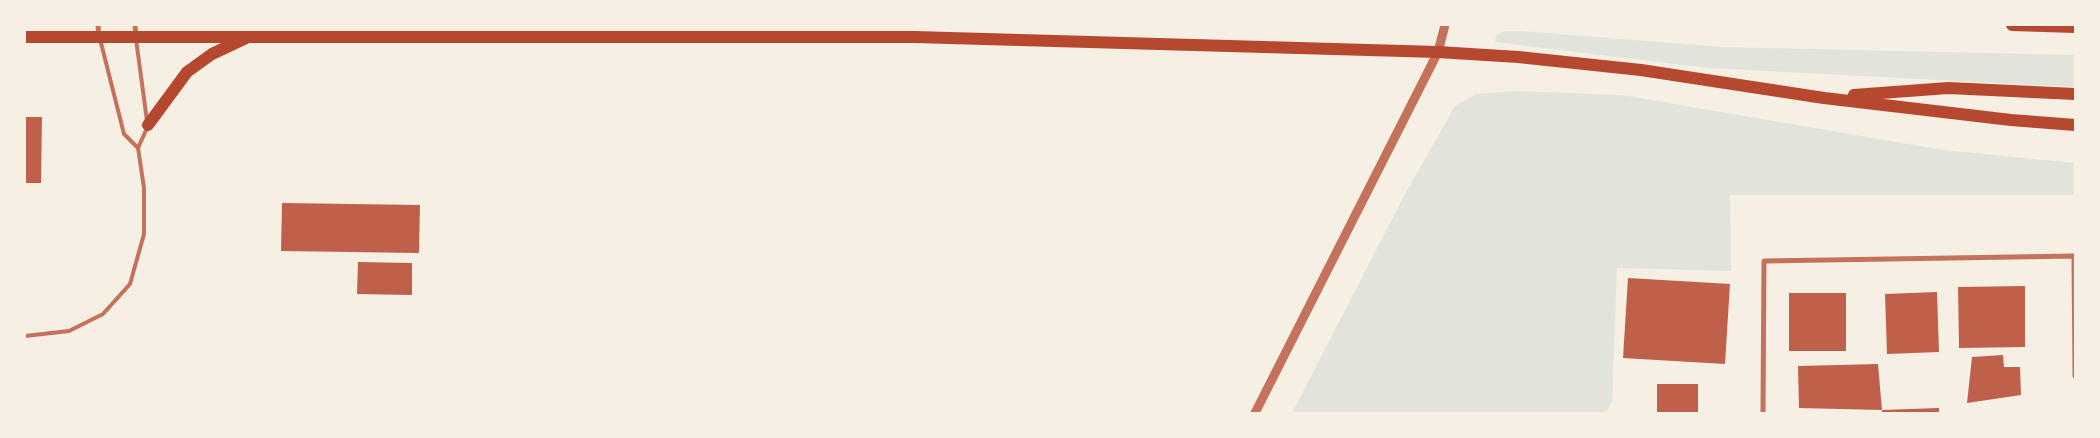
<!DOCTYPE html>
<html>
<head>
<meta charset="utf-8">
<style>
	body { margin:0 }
	#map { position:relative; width:2100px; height:438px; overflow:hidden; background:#f6efe4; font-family:"Space Grotesk",sans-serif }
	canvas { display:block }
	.frame { position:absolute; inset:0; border:26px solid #f6efe4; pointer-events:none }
</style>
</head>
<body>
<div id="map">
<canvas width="2100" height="438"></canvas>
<div class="frame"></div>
</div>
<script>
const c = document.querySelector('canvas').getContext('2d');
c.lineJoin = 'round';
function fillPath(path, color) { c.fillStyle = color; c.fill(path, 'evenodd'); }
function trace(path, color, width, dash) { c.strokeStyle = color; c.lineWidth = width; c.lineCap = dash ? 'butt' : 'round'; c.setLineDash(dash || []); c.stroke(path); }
const green = new Path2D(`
	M1504 31H1521L1723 47 2075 55V87L1708 68 1495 42 1496 36Z
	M1516 91 1622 95 1943 150 2075 163V195H1730L1731 271 1617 268 1612 401 1606 413H1292L1404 196 1455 106 1476 94Z`);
const building = new Path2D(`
	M25 117H42L41 183H25Z
	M282 203 420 205 419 253 281 251Z
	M358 262 412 263V295L357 294Z
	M1628 278 1730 284 1725 364 1623 358Z
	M2025 286V347L1959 348 1958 287Z
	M1937 292 1939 352 1887 354 1885 294Z
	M1789 293H1846V351H1789Z
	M2003 355 2004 367H2020L2021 395 1967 403 1972 357Z
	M1878 364 1882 410 1799 408 1798 366Z
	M1657 384H1698V413H1657Z
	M1939 408V413H1882V410Z`);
const service = new Path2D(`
	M100 39 124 134 138 148
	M136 39 147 121
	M25 336 69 331 103 314 130 284 144 234V188L138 148 147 128`);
const minor = new Path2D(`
	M98 25 99 37
	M135 25 136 36
	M2074 256 2075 376
	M1763 413 1764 261 2075 256`);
const tertiary = new Path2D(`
	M1255 413 1438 52 1445 25`);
const primary = new Path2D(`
	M2012 25 2075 27
	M25 37H915L1438 52 1518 57 1641 70 1824 98 2011 120 2075 125
	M1854 95 1948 88 2075 94
	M148 125 187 72 212 54 246 38`);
fillPath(green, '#e2e4dc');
fillPath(building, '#bf614a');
trace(service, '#c5725c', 4);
trace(minor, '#c5725c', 5);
trace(tertiary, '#c5725c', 9);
trace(primary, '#b5482f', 12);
</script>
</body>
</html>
